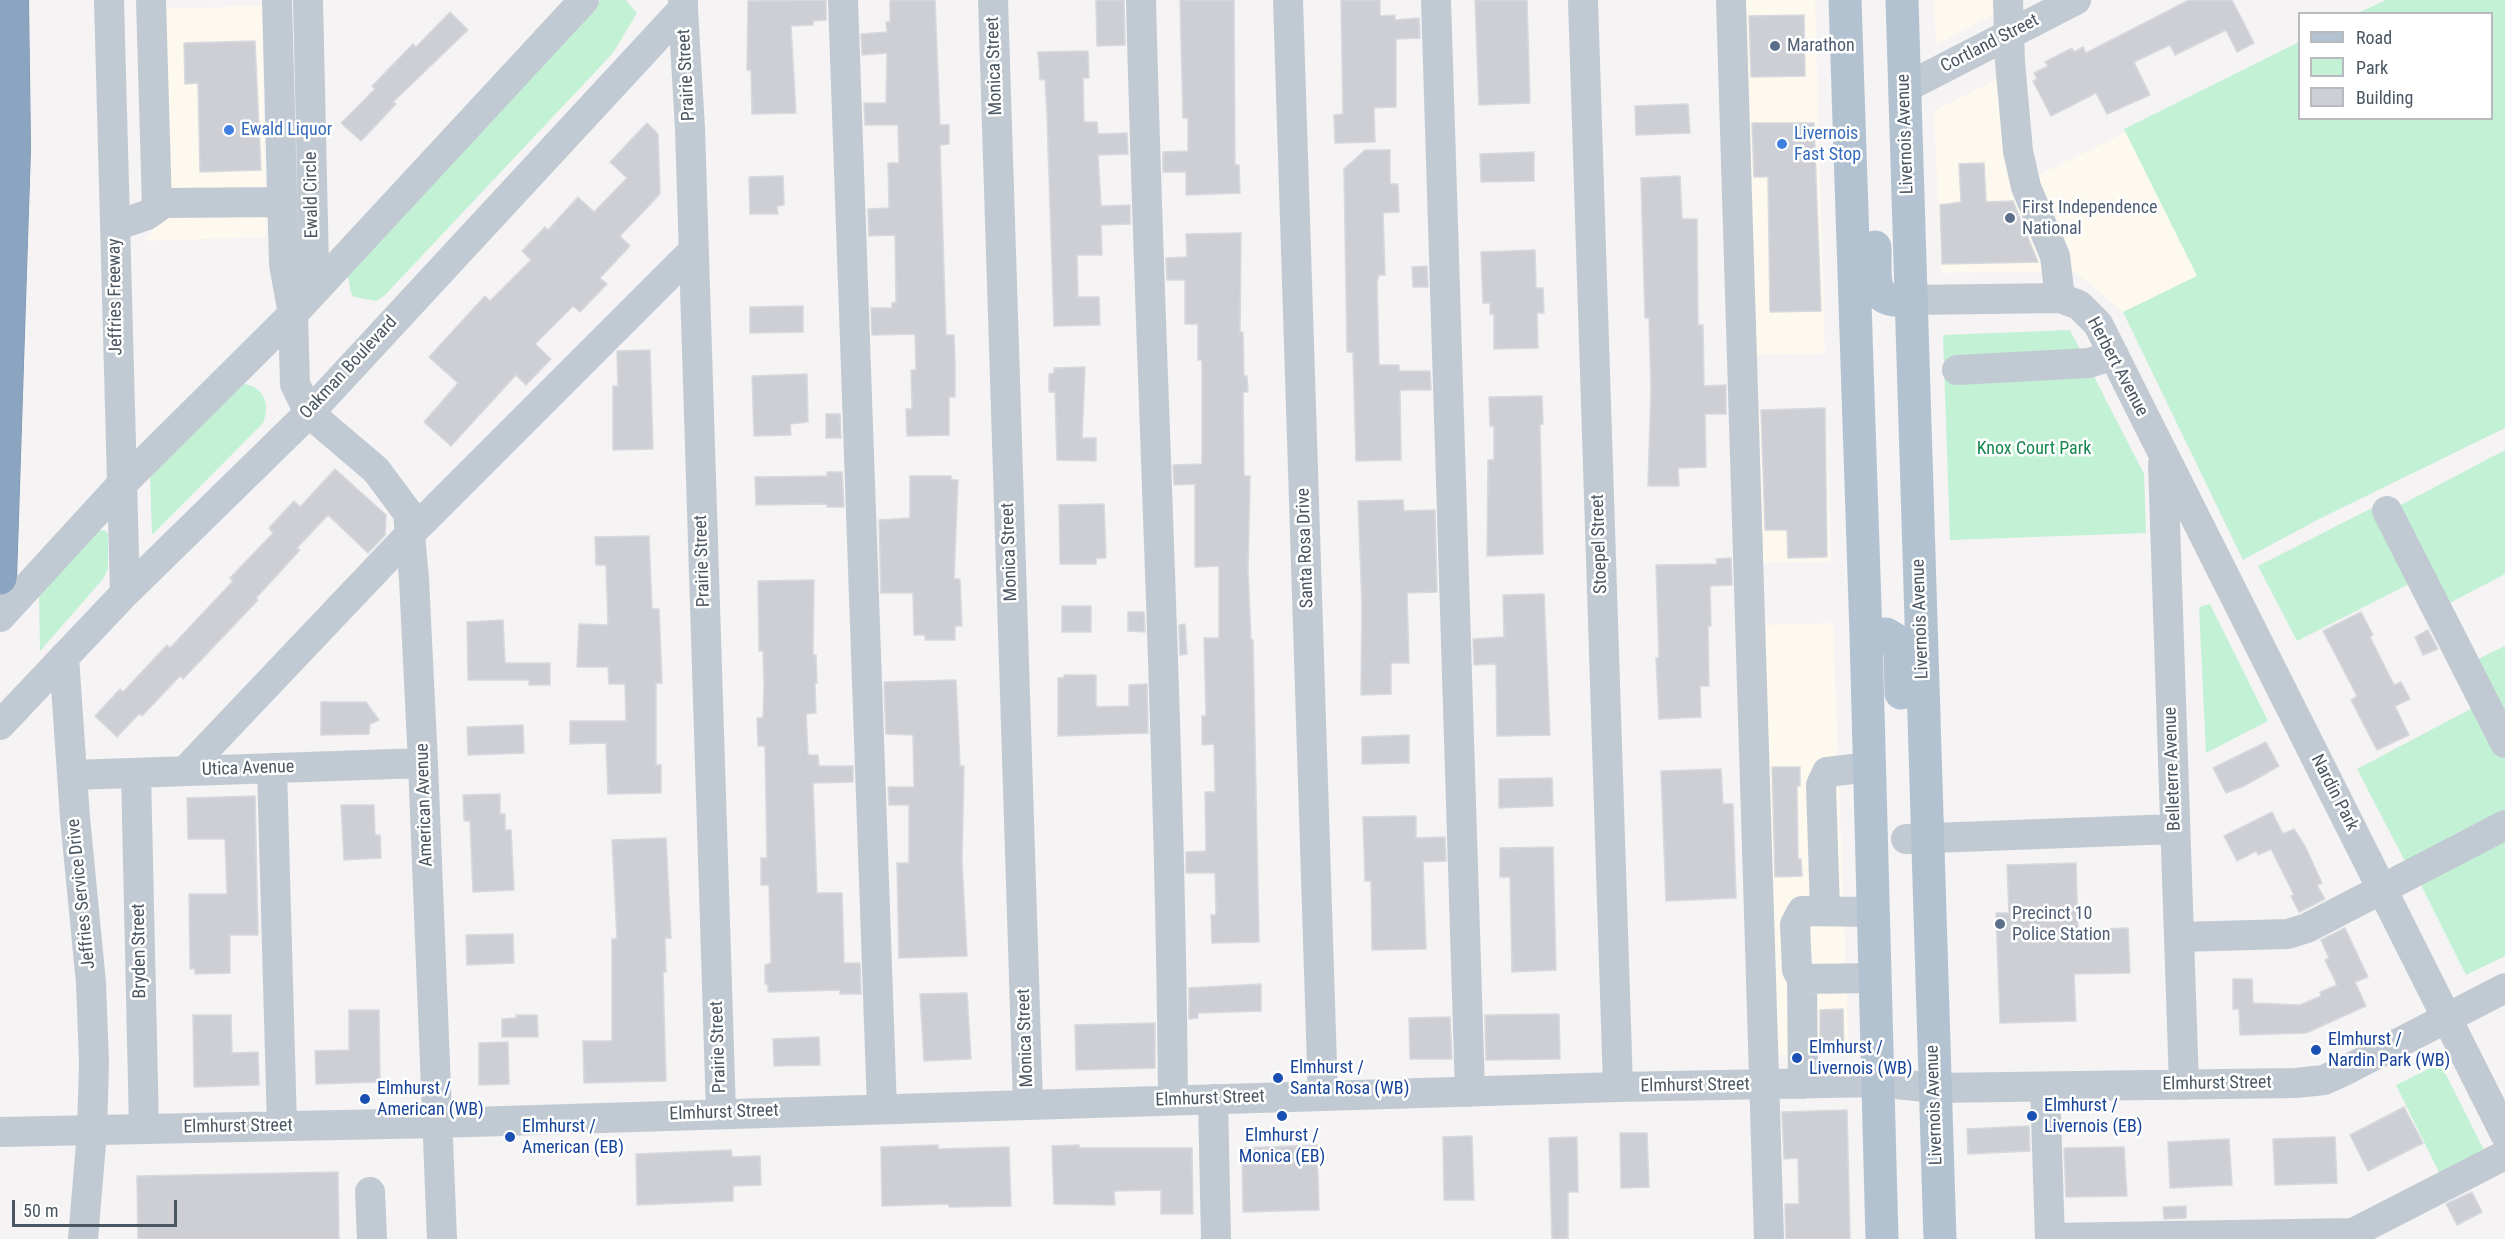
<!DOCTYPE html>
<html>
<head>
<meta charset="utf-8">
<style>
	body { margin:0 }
	#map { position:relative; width:2505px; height:1239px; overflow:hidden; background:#f5f3f3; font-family:"Roboto Condensed",sans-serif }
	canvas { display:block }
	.legend { position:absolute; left:2298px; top:12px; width:195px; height:108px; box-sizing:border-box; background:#fff; border:2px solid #b7bbc0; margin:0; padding:8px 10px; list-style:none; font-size:18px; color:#4a5661 }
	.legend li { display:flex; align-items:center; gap:12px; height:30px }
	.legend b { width:30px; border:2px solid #b7bbc0 }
	.scale { position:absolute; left:12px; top:1200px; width:165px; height:27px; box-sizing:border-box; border:3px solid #4a5661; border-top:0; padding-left:8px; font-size:18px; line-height:21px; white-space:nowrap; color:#4a5661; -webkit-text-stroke:4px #fff; paint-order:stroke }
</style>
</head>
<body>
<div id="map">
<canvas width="2505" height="1239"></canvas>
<ul class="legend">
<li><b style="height:8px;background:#b3c2d1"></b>Road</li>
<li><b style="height:16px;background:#c3f1d5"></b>Park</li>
<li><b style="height:16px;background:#cdcfd5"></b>Building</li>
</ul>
<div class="scale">50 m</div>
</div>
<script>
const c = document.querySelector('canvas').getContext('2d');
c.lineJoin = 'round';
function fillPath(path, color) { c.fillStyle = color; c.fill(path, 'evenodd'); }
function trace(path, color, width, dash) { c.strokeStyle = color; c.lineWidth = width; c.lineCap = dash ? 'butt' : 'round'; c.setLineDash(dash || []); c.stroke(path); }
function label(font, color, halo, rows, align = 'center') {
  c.font = font + ' "Roboto Condensed",sans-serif'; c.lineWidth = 5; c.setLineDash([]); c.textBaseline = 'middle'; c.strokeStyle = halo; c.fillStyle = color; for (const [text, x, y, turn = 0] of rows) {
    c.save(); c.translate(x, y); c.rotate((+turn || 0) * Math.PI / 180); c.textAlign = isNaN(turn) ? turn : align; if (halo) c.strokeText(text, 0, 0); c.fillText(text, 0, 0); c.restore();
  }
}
const commercial = new Path2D(`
	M1740 0H1815L1825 353 1751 355Z
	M1934 0H2000V11L1936 45Z
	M262 6 266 237 145 241 162 218 159 9Z
	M1999 78 2006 153 2041 174 2126 132 2198 275 2123 312 2074 271 1941 273 1934 111Z
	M1826 411 1831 561 1758 563 1754 412Z
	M1833 623 1849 1053 1773 1055 1762 625Z`);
const green = new Path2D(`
	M600 0H626L637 13 613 53 385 295 377 301 354 297 351 293 346 266Z
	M2386 0H2505V428L2317 520 2243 560 2123 312 2197 276 2124 129 2299 42 2300 118H2492V14L2358 13Z
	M2070 330 2144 474 2146 533 1950 540 1943 335Z
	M241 384C263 384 271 404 263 423L152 535 150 474Z
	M2505 450V574L2446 605 2395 508Z
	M2376 506 2415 581 2297 641 2258 566Z
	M105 530 108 534V569L103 579 40 651 39 596 98 531Z
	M2210 604 2268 721 2206 753 2199 607Z
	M2505 646V727L2472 662Z
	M2478 705 2505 756V818L2409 869 2357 769Z
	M2505 828V956L2466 975 2415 873Z
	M2440 1063 2485 1152 2440 1174 2396 1085Z`);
const building = new Path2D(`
	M826 0V20L813 21V25L791 26 796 113 752 114 751 70H747L748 1Z
	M890 0H935L940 125H949V144L940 145 946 335H954L955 362V397H949V435L907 436 906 409H912L911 370H916L915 334 872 335 871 308H892V303L896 302 895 235 869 236 868 209 889 208 888 163H899L898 125H865L864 103H886L887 53 862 55 861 34 887 32 886 22H890Z
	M1096 0H1124L1125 45 1097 46Z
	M1180 0H1234L1235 165H1239L1240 193 1186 195V172H1163V152L1188 151V118H1183Z
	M1341 0H1380V16L1395 15V20L1419 18 1420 38 1396 39V107L1374 108 1375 142 1335 143 1334 115 1343 114Z
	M1475 0H1527L1530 103 1479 105Z
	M2189 0H2232L2254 43 2237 52 2226 30 2175 55 2170 45 2134 62 2150 95 2107 114 2096 93 2051 116 2033 81 2037 79 2034 73 2048 66 2045 62 2072 48 2074 52 2083 47 2086 53Z
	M450 12 468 30 393 102 396 104 361 141 341 123 375 89 372 86 413 44 416 47Z
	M1804 15 1805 76 1751 77 1749 16Z
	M255 41 261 170 200 172 198 83 185 84 184 43Z
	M1088 51 1089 78H1083L1084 122H1097L1098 134 1127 133 1128 154 1098 155 1101 206 1130 205V224L1101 225 1102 255H1077L1078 297H1099L1100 325 1054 326 1047 115 1045 79 1040 80 1038 52Z
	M1688 104 1690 133 1636 135 1635 106Z
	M647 123 658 134 660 194 620 236 630 246 600 278 607 284 580 312 573 306 535 344 551 359 526 385 516 375 451 446 424 422 458 383 429 357 485 296 490 301 531 260 522 251 545 227 548 230 578 197 594 212 627 178 610 162Z
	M1752 123H1814L1821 311 1770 312 1768 177H1754Z
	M1365 150H1390V184H1398L1399 212 1383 213 1385 275H1379L1377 282 1379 365H1399V371H1430L1431 390H1400L1401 460 1356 461 1353 352H1347L1344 169Z
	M1534 152V181L1481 182 1480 154Z
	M1984 163 1986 202 2013 201 2038 262 1942 264 1940 205 1961 202 1959 164Z
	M783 176 784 205 777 206 778 214H750L749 177Z
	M1680 176 1682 219H1697L1698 325H1703L1704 386 1726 385V414H1705L1706 467 1678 468 1679 486H1648L1651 389 1649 318H1645L1641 178Z
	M1241 233 1240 332H1243L1244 376H1247L1248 392H1243L1244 476H1250L1248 570 1251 640H1253L1259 942 1212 943 1211 915H1216L1215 873H1186V852L1206 851 1205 792H1215L1214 744 1202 745V716H1206L1204 638H1219V566L1195 567V484L1174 485 1173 465 1202 464V360H1198V324H1185V280H1167L1166 258 1187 257 1186 234Z
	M1535 250 1536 288H1543L1544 313H1537L1538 348 1494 349V314H1490V303H1483L1481 252Z
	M1427 266 1428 287H1413L1412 267Z
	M803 306V332L750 333V307Z
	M650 350 653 449 613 450V386H618L617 351Z
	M1085 367 1082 438H1096V461L1057 460 1055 392H1049V374L1054 373V368Z
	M807 374 808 422 790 424 791 435 754 436 752 376Z
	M1542 396 1543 424 1540 425 1543 554 1487 556 1488 460H1494V426H1490L1489 397Z
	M1825 408 1827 557 1788 558 1787 530H1765L1761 410Z
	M826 414H840L841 438H826Z
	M335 469 386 515 385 535 368 553 328 515 297 548 300 550 256 598 258 600 183 679 180 676 142 716 139 714 117 737 95 716 120 689 123 692 167 645 170 648 233 581 230 578 273 533 269 528 294 501 300 507Z
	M827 472H842L844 507H827V504L756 505 755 477 827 476Z
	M910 476H951V480H958L954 579H960L962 626H955V640H925V635H914L913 593H881L879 520 910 518Z
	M1403 500 1404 511 1435 510 1437 592 1407 593 1409 663H1391V694L1361 695 1362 606 1358 501Z
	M1104 504 1106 558H1096V564H1060L1059 505Z
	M649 536 652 609H659L662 683H656V765H661V793L608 794 606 743 570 744V721H626L625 684H609L608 667H577L579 624 608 625 606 565H596L595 537Z
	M1731 558 1732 585 1710 586 1711 626H1708L1709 686H1700L1701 717 1659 719 1656 658H1659L1656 565 1717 564 1716 559Z
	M814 580 813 655H816L817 683H815L816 713 806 714 808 755H818L819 766H853V782L813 783 817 893H842L844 963H860L861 994H840V990L768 992V984H765V965L771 963 769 885H761V858H767L765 746H758L757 718H763L764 686 763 651H759L758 581Z
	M1544 594 1550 735 1497 736 1496 664 1474 665 1473 639 1504 637 1503 595Z
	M1062 606H1091V632H1062Z
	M1128 612H1144L1145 632 1128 631Z
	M2361 612 2373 635 2370 637 2394 685 2401 682 2410 699 2395 706 2409 735 2377 750 2351 700 2357 696 2323 631Z
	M503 620 505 663H550V685H529V680H468L467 622Z
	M1185 624 1187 654 1180 655 1179 625Z
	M2428 630 2438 649 2423 655 2415 637Z
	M1064 675H1096V707L1129 706V685L1147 684 1148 733 1058 736V678H1064Z
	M956 680 960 766H964L962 862 967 956 899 958 897 863H909V805H889L888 787H914L913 735 886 734 884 682Z
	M321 702H366L379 720 370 724 369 734 321 735Z
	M523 725 524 753 468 755 467 727Z
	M1409 735V763L1362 764V737Z
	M2266 742 2279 766 2244 786 2226 793 2213 768Z
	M1772 767H1800V786H1797L1798 859H1801L1802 876 1775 877Z
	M1721 769 1723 804H1733L1736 898 1666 901 1661 771Z
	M1552 778 1553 806 1499 808V779Z
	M500 794V814H505V830H511L514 890 473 892 470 821H464L463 795Z
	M255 796 258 935H230V973L195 974V969H190L189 894H227L225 839H188L187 798Z
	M341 805H374L375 835H380L381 858 344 860Z
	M2272 812 2283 834 2294 829 2305 846 2322 883 2317 885 2325 899 2299 912 2291 896 2294 895 2271 849 2258 855 2256 851 2237 861 2224 836Z
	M1416 816V838L1445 837 1446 861 1423 862 1426 949 1372 950 1371 881H1365L1363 817Z
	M666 838 671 938H665L666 972H663L666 1081 584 1083 583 1041H612V939H617L612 840Z
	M1553 847 1556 970 1512 972 1510 877H1500V848Z
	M2076 863 2078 930 2128 928 2130 973 2074 974 2076 1021 2000 1023 1996 913H2009L2007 865Z
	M2345 928 2368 977 2355 982 2366 1006 2306 1033 2240 1035 2239 1009H2233V979H2252L2253 1003 2300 1005 2321 996 2320 992 2337 985 2325 960 2329 958 2321 940Z
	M513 934 514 963 467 965 466 935Z
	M1261 984V1011L1198 1013V1018L1189 1019V988Z
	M967 993 971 1059 924 1061 920 994Z
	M1843 1009 1844 1051 1820 1052V1010Z
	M349 1010H379L380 1082 316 1084 315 1051 349 1050Z
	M1559 1014 1560 1059 1486 1060 1485 1015Z
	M193 1015H231L232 1053 258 1052 259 1085 194 1087Z
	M516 1015H537L538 1037H502V1019L516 1018Z
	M1450 1017 1452 1059H1410L1409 1018Z
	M1155 1023V1068L1076 1070 1075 1025Z
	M819 1037 820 1065 774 1066 773 1039Z
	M508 1042 509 1084 479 1085V1043Z
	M2404 1107 2423 1143 2368 1171 2350 1135Z
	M1847 1110 1850 1239H1786L1785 1204H1799L1798 1158 1784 1159 1782 1112Z
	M2029 1126 2030 1151 1968 1154 1967 1129Z
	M1620 1133H1647L1649 1187 1621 1188Z
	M1472 1136 1474 1200H1444L1443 1137Z
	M1577 1137 1578 1192H1568V1239H1552L1549 1138Z
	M2335 1137 2337 1183 2275 1185 2273 1139Z
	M2229 1139 2232 1185 2170 1188 2168 1142Z
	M938 1145V1149L1009 1147 1011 1206 949 1207V1204L882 1206 881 1147Z
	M1079 1145V1148H1192L1193 1214H1161V1190L1114 1191 1115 1205 1054 1204 1052 1146Z
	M1317 1145 1319 1210 1243 1212 1242 1148Z
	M2124 1147 2127 1196 2066 1197 2064 1148Z
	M731 1150 732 1157 760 1156 761 1185 733 1186V1201L637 1205 636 1154Z
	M338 1172 339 1239H138L137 1176Z
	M2472 1192 2482 1212 2457 1225 2446 1204Z
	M2186 1206V1218L2164 1219 2163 1207Z`);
const minor = new Path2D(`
	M109 0 125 593
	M151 0 157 208
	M277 0 284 264 293 314 295 384 309 413 376 470 408 513 414 579 423 763 442 1239
	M843 0 882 1108
	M993 0 1028 1104
	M1141 0C1150 367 1170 733 1173 1100
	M1288 0 1323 1096
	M1436 0 1470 1092
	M1583 0 1618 1087
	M1731 0 1769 1239
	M2008 0 2010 62 2018 151 2026 187 2055 256 2060 298
	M683 9 690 129 721 1113
	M1905 88 2076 0
	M115 226 147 215 164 203 283 202
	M300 297 314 267 308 0
	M1911 300 2060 298 2079 305 2098 324 2505 1134
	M1957 370 2089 363 2114 355
	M2163 464 2184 1085
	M2387 511 2505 743
	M0 617 121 485 293 314 584 0
	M64 657 75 818 91 983 94 1063 92 1132 83 1239
	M0 725 125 593 309 413 683 9V0
	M272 768 282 1126
	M185 771 410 534 693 251
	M136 773 144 1129
	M72 775 423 763
	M1906 839 2175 829
	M1825 911 1821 785 1827 772 1870 767
	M2179 937 2288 934 2307 928 2505 825
	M1802 979 1797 970 1795 924 1802 911 1874 912
	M1803 1084 1802 979 1876 978
	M2045 1087 2050 1239
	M1213 1099 1216 1239
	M0 1132 438 1123 1618 1087 1878 1082 1934 1088 2296 1083 2324 1080 2346 1070 2505 988
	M370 1192 372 1239
	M2050 1238 2353 1233 2505 1155`);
const major = new Path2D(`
	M1845 0 1866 635 1882 1239
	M1902 0 1940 1239
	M1875 247C1876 280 1868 305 1911 300
	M1866 635 1886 634 1896 640 1900 653 1901 693`);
const highway = new Path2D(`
	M0 578 14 148 12 0`);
const markers = [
	[1775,46,6,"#5c6f8a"],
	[229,130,6,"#3f7fe0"],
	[1782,144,6,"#3f7fe0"],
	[2010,218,6,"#5c6f8a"],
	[2000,924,6,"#5c6f8a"],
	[2316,1050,6,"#1a4fb4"],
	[1797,1058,6,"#1a4fb4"],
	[1278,1078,6,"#1a4fb4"],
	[365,1099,6,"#1a4fb4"],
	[1282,1116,6,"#1a4fb4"],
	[2032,1116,6,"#1a4fb4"],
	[510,1137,6,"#1a4fb4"]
];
const streetNames = [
	["Cortland Street",1990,44,-27],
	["Monica Street",995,66,-92],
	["Prairie Street",687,75,-93],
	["Livernois Avenue",1906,134,-92],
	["Ewald Circle",312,195,-91],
	["Jeffries Freeway",116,297,-91],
	["Herbert Avenue",2117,367,62],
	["Oakman Boulevard",349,368,-47],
	["Stoepel Street",1600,544,-92],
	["Santa Rosa Drive",1306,548,-92],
	["Monica Street",1010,552,-92],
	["Prairie Street",703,561,-92],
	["Livernois Avenue",1921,619,-92],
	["Utica Avenue",248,769,-2],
	["Belleterre Avenue",2173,769,-92],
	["Nardin Park",2334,793,63],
	["American Avenue",425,805,-92],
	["Jeffries Service Drive",82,894,-96],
	["Bryden Street",140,951,-91],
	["Monica Street",1026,1038,-92],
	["Prairie Street",719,1047,-92],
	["Elmhurst Street",2217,1084,-1],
	["Elmhurst Street",1695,1086,-1],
	["Elmhurst Street",1210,1099,-2],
	["Livernois Avenue",1935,1105,-92],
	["Elmhurst Street",724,1113,-2],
	["Elmhurst Street",238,1127,-1]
];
const serviceNames = [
	["Marathon",1787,46],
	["First Independence",2022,208],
	["National",2022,229],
	["Precinct 10",2012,914],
	["Police Station",2012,935]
];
const shopNames = [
	["Ewald Liquor",241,130],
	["Livernois",1794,134],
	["Fast Stop",1794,155]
];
const parkNames = [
	["Knox Court Park",2034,449]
];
const transitNames = [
	["Elmhurst /",2328,1040],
	["Nardin Park (WB)",2328,1061],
	["Elmhurst /",1809,1048],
	["Livernois (WB)",1809,1069],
	["Elmhurst /",1290,1068],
	["Santa Rosa (WB)",1290,1089],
	["Elmhurst /",377,1089],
	["American (WB)",377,1110],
	["Elmhurst /",2044,1106],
	["Livernois (EB)",2044,1127],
	["Elmhurst /",522,1127],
	["American (EB)",522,1148],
	["Elmhurst /",1282,1136,"center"],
	["Monica (EB)",1282,1157,"center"]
];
fillPath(commercial, '#fdf9ef');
fillPath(green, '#c3f1d5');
fillPath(building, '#cdcfd5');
trace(building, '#d7d9de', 1.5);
trace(highway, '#7690ad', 34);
trace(minor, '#c1cad2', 30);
trace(major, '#b3c2d1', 33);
trace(highway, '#8ba5c1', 33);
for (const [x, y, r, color] of markers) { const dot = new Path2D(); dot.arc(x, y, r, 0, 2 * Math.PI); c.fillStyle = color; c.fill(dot); trace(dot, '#fff', 2); }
label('18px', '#4a5661', '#fff', streetNames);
label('18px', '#4e5e75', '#fff', serviceNames, 'left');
label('18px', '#366cbe', '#fff', shopNames, 'left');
label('18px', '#17864f', '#fff', parkNames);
label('18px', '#164399', '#fff', transitNames, 'left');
</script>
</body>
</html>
